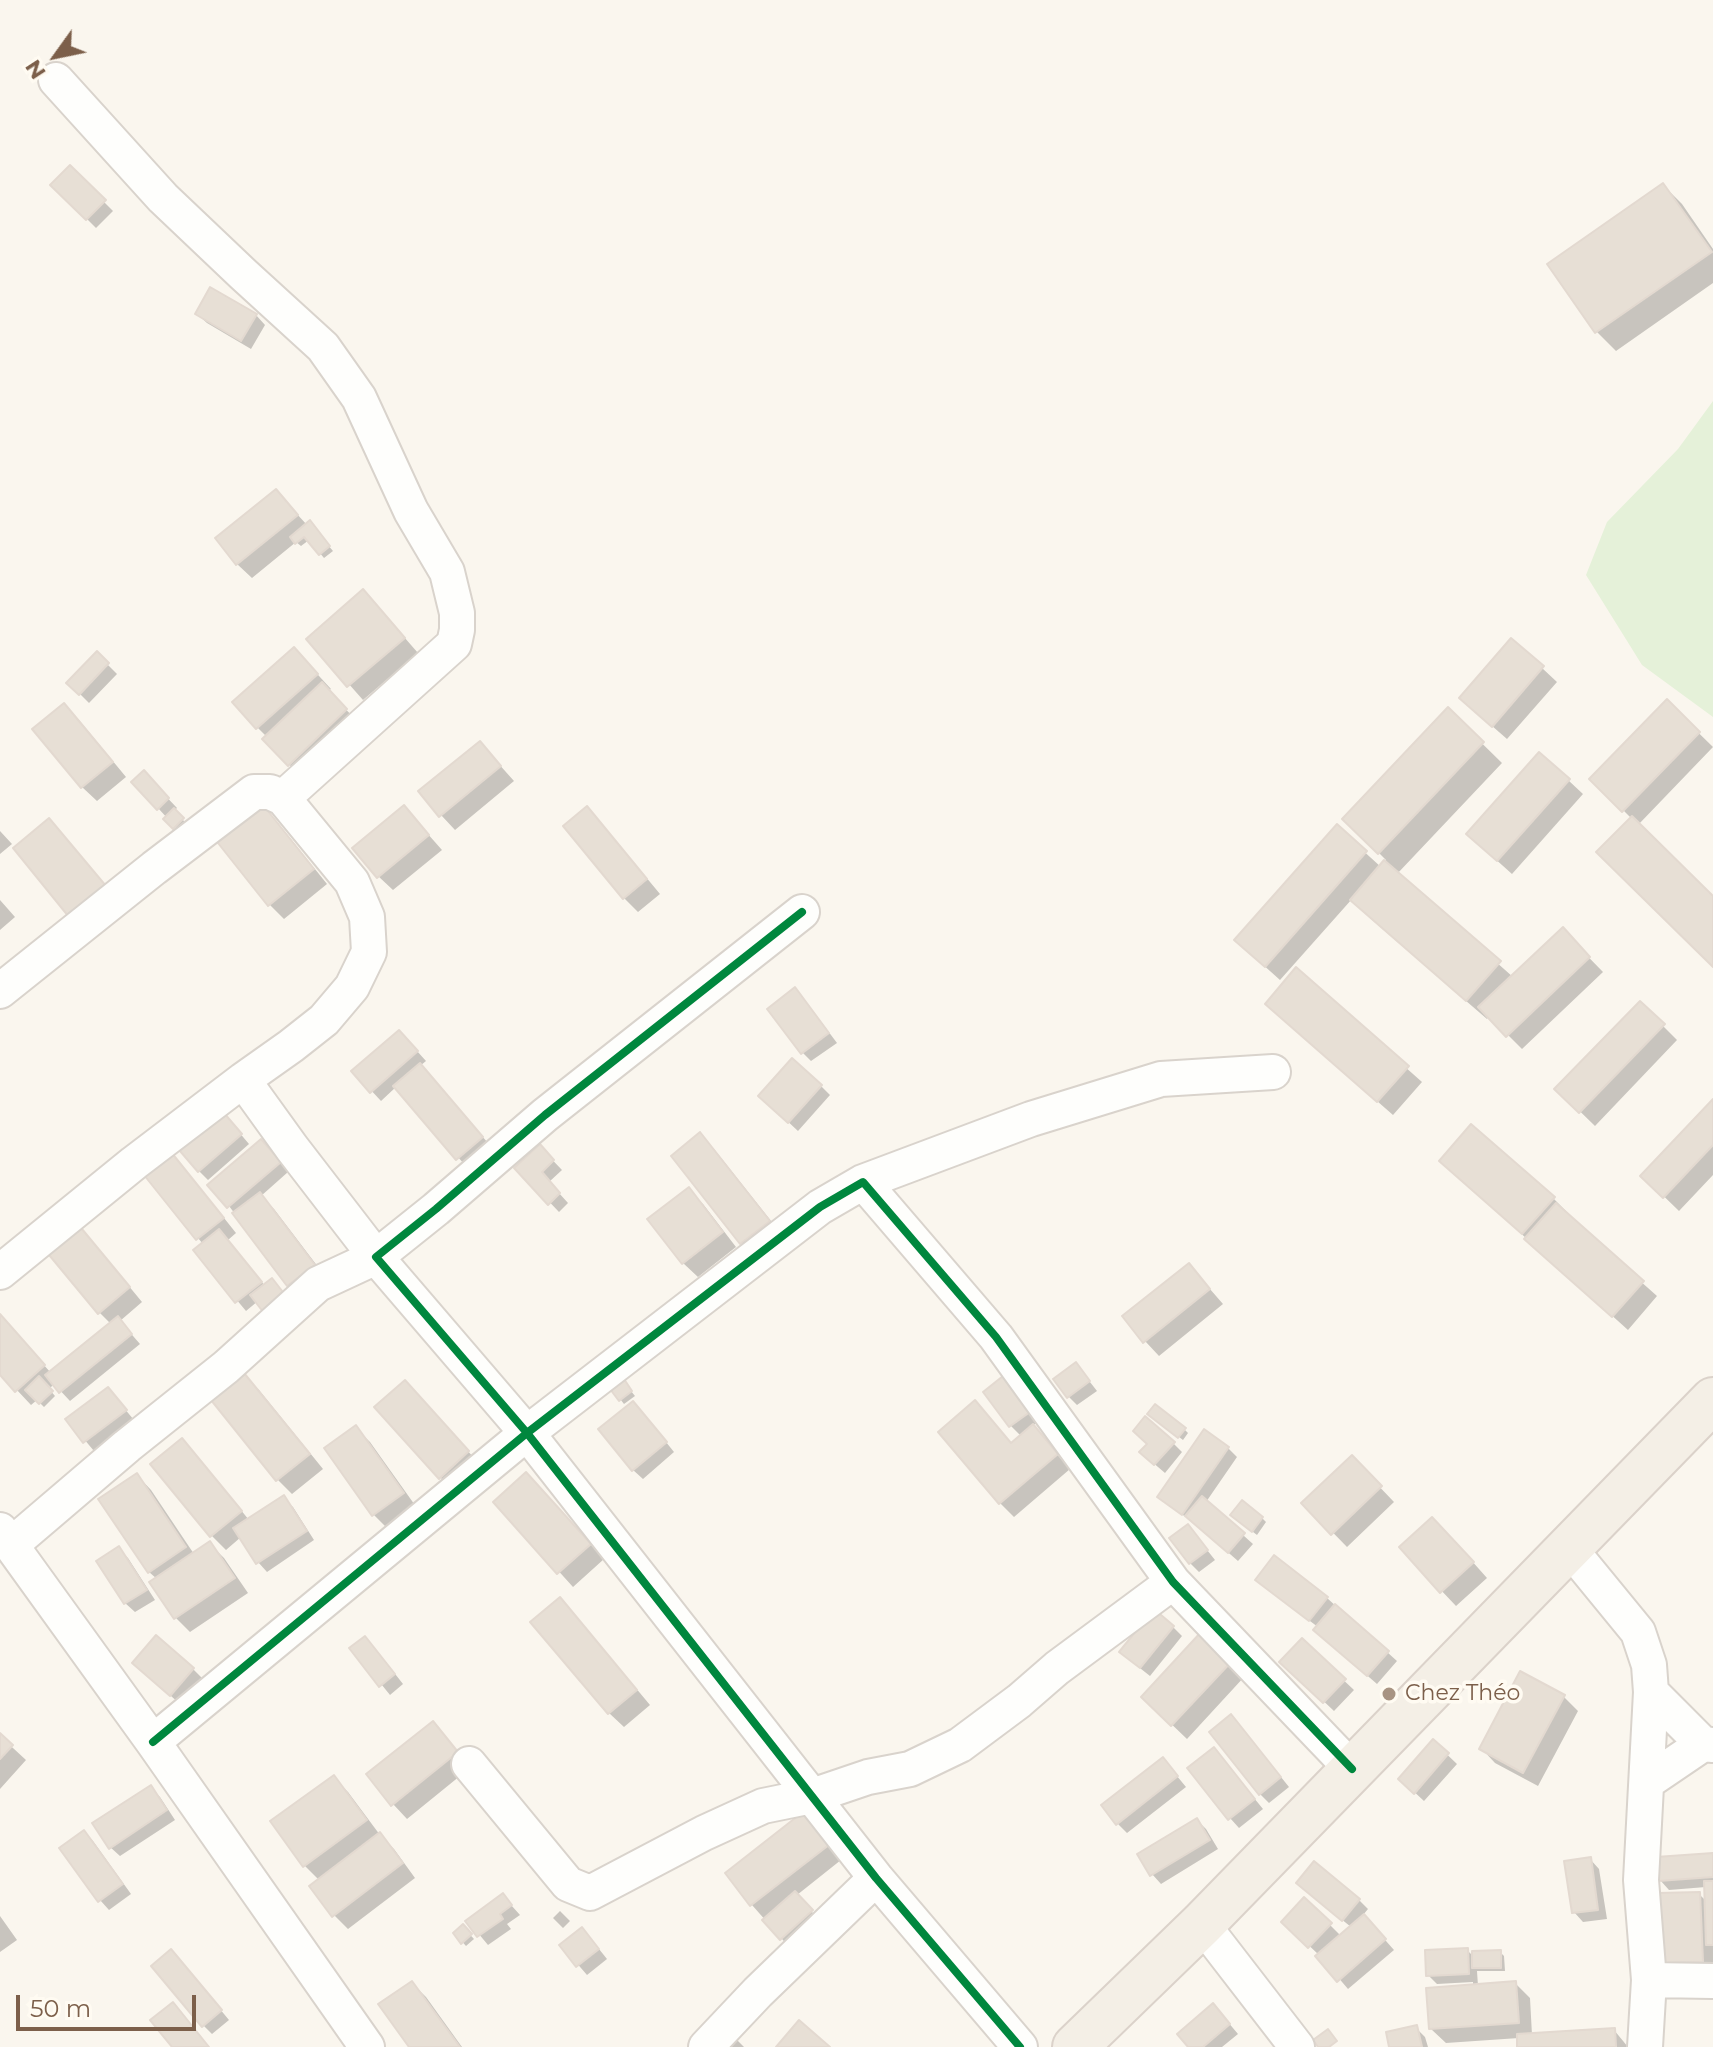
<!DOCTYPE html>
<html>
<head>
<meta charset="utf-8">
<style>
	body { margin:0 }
	#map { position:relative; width:1713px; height:2047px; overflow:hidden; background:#faf6ee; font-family:Montserrat,sans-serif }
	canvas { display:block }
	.north { position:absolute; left:16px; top:16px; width:80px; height:80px; -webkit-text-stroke:6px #fffbf2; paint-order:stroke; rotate:237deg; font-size:22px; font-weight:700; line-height:32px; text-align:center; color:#7c5f4a }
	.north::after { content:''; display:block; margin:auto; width:28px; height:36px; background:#7c5f4a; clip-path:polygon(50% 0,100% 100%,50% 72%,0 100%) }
	.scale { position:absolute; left:16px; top:1995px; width:180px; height:36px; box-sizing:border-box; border:4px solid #7c5f4a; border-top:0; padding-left:10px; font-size:24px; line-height:28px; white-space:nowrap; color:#7c5f4a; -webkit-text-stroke:6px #fffbf2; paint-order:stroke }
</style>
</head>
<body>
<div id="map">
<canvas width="1713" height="2047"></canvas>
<div class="north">N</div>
<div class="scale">50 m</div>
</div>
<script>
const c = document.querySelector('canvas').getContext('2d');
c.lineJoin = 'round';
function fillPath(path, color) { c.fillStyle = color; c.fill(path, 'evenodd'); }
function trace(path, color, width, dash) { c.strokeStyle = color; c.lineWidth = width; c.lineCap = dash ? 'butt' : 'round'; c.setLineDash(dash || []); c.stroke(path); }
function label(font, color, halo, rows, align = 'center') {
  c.font = font + ' Montserrat,sans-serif'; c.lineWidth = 7; c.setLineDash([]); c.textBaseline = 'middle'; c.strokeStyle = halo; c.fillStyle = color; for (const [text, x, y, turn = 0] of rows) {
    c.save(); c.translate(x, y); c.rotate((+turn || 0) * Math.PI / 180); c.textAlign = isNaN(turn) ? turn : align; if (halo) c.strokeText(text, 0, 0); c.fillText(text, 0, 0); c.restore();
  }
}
const green = new Path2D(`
	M1713 401V717L1642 665 1586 575 1607 522 1678 449Z`);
const shadow = new Path2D(`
	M70 168 113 211 96 228 53 185Z
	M1663 185 1682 204 1713 249V283L1616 351 1597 332Z
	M197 314 256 315 265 325 251 349 207 323Z
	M276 491 307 525 313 527 333 551 324 558 309 540 301 546 296 542 252 578 237 564Z
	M377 606 418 653 363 700 309 639Z
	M1512 640 1557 682 1507 739 1476 712Z
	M97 654 117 674 89 703 69 683Z
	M308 664 331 689 328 691 360 724 303 779 265 739 267 737 257 727Z
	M1667 702 1713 747 1638 825 1713 899V965L1632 819 1592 779Z
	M64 705 79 720 126 777 97 801 82 787 35 730Z
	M1448 710 1502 763 1397 874 1513 977 1562 930 1603 972 1522 1049 1489 1016 1487 1019 1371 919 1352 899 1280 980 1251 954 1337 827 1381 867 1386 860 1345 819Z
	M480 743 514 781 455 830 441 815Z
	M144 773 177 808 174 811 186 823 179 831 158 808Z
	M1568 780 1583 794 1512 874 1483 848Z
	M260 804 274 818 327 884 284 919 270 905 217 838Z
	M404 807 442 850 393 890 378 876Z
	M587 809 601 823 660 894 638 912 624 898Z
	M0 831 12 844 0 854Z
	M0 900 15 917 0 930Z
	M1296 970 1422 1082 1393 1115 1282 1018Z
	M795 990 804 999 837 1043 811 1061 802 1052Z
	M1640 1003 1677 1040 1595 1126 1557 1089Z
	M408 1041 426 1061 420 1066 496 1152 472 1173 396 1087 381 1101 354 1072Z
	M821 1086 830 1095 798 1131 770 1105Z
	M1713 1102V1175L1679 1211 1643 1176Z
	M227 1118 249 1144 208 1180 199 1171Z
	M1472 1127 1554 1199 1568 1213 1566 1215 1657 1296 1628 1330 1456 1175Z
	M700 1135 714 1149 783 1236 756 1257 742 1243 673 1156Z
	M540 1147 562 1170 549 1182 568 1203 559 1212 517 1168Z
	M167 1150 181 1164 236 1233 228 1240 265 1286 258 1301 246 1311 195 1250 203 1244 198 1238Z
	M270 1151 288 1172 261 1196 274 1209 328 1280 303 1299 289 1285 229 1206Z
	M688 1190 703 1204 736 1247 698 1277 683 1263Z
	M77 1226 91 1240 142 1302 120 1321 140 1344 70 1401 54 1384 49 1389 55 1396 44 1407 37 1400 31 1405 0 1372V1316L51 1373 111 1324 99 1312Z
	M1189 1265 1223 1304 1159 1356 1145 1341Z
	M1076 1364 1097 1391 1077 1405 1068 1396Z
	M244 1376 259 1390 323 1469 292 1494 278 1480 213 1400Z
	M1003 1379 1038 1422 1032 1426 1070 1469 1014 1517 1000 1503 975 1403 1012 1444 1022 1437 1011 1426 986 1392Z
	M627 1386 635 1396 624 1404 613 1390Z
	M108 1389 134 1420 94 1451 68 1420Z
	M419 1396 482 1467 454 1492 440 1477Z
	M642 1412 674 1452 643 1479 633 1470Z
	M1154 1418 1184 1429 1188 1433 1183 1440Z
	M356 1428 370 1442 417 1508 388 1529 373 1514Z
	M1173 1443 1182 1452 1165 1473 1151 1461 1149 1444Z
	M1228 1448 1237 1457 1206 1502 1253 1544 1238 1561 1192 1521 1169 1506 1160 1497Z
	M196 1455 249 1520 283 1498 293 1507 314 1540 267 1572 258 1562 241 1537 226 1550 212 1536 153 1465Z
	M1352 1458 1394 1502 1347 1547 1304 1503Z
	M137 1475 151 1490 194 1554 210 1544 224 1558 248 1593 190 1632 176 1618 152 1583 157 1579 149 1572Z
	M540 1489 604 1559 573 1587 496 1502Z
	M1262 1518 1266 1522 1257 1535 1236 1519Z
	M1188 1526 1215 1560 1199 1572 1190 1563Z
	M1447 1533 1487 1578 1456 1606 1401 1548Z
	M119 1549 128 1558 155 1600 135 1612 125 1603Z
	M1267 1589 1327 1598 1397 1661 1377 1684 1325 1639 1318 1627Z
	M574 1614 650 1705 624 1727 609 1713 533 1622Z
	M1173 1627 1182 1636 1150 1676 1131 1661Z
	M1302 1641 1354 1690 1334 1711 1282 1662Z
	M374 1647 403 1684 390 1695 352 1648Z
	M1231 1661 1245 1676 1187 1739 1143 1697Z
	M193 1669 202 1678 180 1704 144 1672Z
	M1521 1674 1564 1697 1578 1711 1538 1786 1495 1763 1481 1748Z
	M433 1723 447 1738 471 1767 407 1819 393 1804Z
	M1240 1726 1289 1787 1269 1803 1260 1794Z
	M0 1736 26 1760 0 1789Z
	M1434 1742 1457 1764 1424 1801 1410 1788Z
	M1214 1749 1263 1809 1239 1828 1230 1818Z
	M1163 1759 1186 1787 1127 1833 1118 1824Z
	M334 1778 348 1792 380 1835 394 1849 415 1878 348 1929 334 1915 320 1881 304 1865Z
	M151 1788 160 1797 175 1820 120 1856 110 1847Z
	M808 1811 846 1856 797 1895 820 1921 790 1948 752 1905 728 1874Z
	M1197 1820 1206 1829 1218 1849 1161 1884 1152 1874Z
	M84 1832 93 1841 131 1894 109 1910 100 1900Z
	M1713 1855V1976L1677 1977 1663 1963 1699 1894 1707 1902 1706 1887 1669 1890 1660 1880Z
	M1590 1859 1599 1869 1607 1919 1583 1922 1574 1912Z
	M1308 1892 1359 1900 1368 1909 1363 1915 1394 1950 1348 1989 1319 1955 1284 1922 1305 1900 1341 1936 1351 1927Z
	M503 1896 520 1915 507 1924 511 1929 488 1945 468 1921Z
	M560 1911 570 1921 563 1928 553 1918Z
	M0 1916 17 1940 0 1952Z
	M463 1927 474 1939 466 1946 455 1934Z
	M591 1939 607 1959 587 1975 562 1946Z
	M1467 1950 1474 1957 1500 1952 1504 1956 1505 1971H1477L1478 1986 1515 1983 1530 1998 1532 2035 1614 2030 1628 2047H1519V2038L1446 2043 1431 2029 1473 1986V1982L1437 1984 1428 1975Z
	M180 1961 229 2020 212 2034 203 2025Z
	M412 1983 426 1997 462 2047H411Z
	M1222 2015 1238 2034 1222 2047H1191Z
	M1416 2028 1425 2037 1428 2047H1391Z
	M736 2039 744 2047H727Z`);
const building = new Path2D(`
	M70 165 106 200 86 220 50 185Z
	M1663 183 1712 252 1595 333 1547 264Z
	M210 287 257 314 241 341 195 314Z
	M276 489 298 515 236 565 215 538Z
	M310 520 330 546 319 555 304 537 295 544 290 537Z
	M363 589 405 638 347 687 306 639Z
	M1511 638 1544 666 1492 727 1459 698Z
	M294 647 318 674 256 729 232 702Z
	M97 651 109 663 79 695 66 683Z
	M322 682 347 709 288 766 262 739Z
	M1667 699 1700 732 1622 812 1589 779Z
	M64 703 113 762 81 788 32 729Z
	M1448 707 1484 742 1378 854 1342 819Z
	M480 741 501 766 439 817 418 791Z
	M1539 752 1570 779 1497 861 1466 834Z
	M144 770 169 798 157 810 131 782Z
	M260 801 314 869 268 906 214 838Z
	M404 805 429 835 377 878 352 848Z
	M587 806 647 879 623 899 563 826Z
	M174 808 184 818 173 829 163 819Z
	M1632 816 1713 896V967L1596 852Z
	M49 818 106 886 69 917 13 848Z
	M1337 824 1367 851 1265 967 1234 940Z
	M1384 860 1501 961 1466 1001 1350 900Z
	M1563 927 1590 957 1506 1037 1478 1007Z
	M1296 967 1409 1066 1377 1102 1265 1004Z
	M795 987 829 1033 801 1054 767 1009Z
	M1640 1001 1665 1024 1579 1113 1554 1089Z
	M399 1030 418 1051 370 1093 351 1071Z
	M792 1058 822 1085 788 1123 758 1096Z
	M420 1063 483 1137 456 1160 393 1086Z
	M1713 1099V1145L1663 1198 1640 1176Z
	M218 1106 242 1134 198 1172 174 1144Z
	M1471 1124 1555 1197 1522 1234 1439 1161Z
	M700 1132 770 1221 740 1244 671 1156Z
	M261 1139 281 1162 227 1208 207 1185Z
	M540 1144 554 1160 542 1172 560 1193 548 1205 514 1168Z
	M167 1147 224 1218 196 1240 140 1170Z
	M689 1187 723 1232 682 1264 647 1219Z
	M260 1192 315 1265 287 1286 232 1213Z
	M1556 1203 1644 1281 1612 1317 1524 1239Z
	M77 1223 130 1287 98 1314 45 1250Z
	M219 1229 262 1282 235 1303 193 1250Z
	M1189 1263 1210 1289 1143 1343 1122 1316Z
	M272 1278 286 1296 264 1313 250 1295Z
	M0 1314 45 1365 15 1392 0 1375Z
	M118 1316 132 1334 59 1393 45 1375Z
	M1076 1362 1090 1381 1067 1398 1053 1379Z
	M244 1373 310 1454 276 1481 211 1400Z
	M39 1376 53 1391 39 1404 25 1390Z
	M1003 1376 1030 1412 1009 1427 983 1392Z
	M624 1379 632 1391 619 1401 610 1389Z
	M405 1380 469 1451 439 1479 374 1407Z
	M108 1387 127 1410 83 1443 65 1419Z
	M975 1400 1011 1443 1033 1424 1058 1454 999 1504 938 1432Z
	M633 1401 667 1442 632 1471 598 1429Z
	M1155 1404 1186 1428 1178 1438 1147 1414Z
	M1145 1416 1175 1442 1154 1465 1139 1452 1147 1444 1133 1431Z
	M356 1425 404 1493 372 1516 324 1448Z
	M1204 1429 1229 1447 1182 1515 1157 1497Z
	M182 1438 242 1511 210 1537 150 1464Z
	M1352 1455 1382 1486 1331 1535 1301 1503Z
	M526 1472 591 1544 557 1574 493 1502Z
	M137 1473 186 1547 148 1573 98 1499Z
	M284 1495 307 1531 256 1564 233 1528Z
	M1202 1496 1245 1533 1228 1553 1185 1516Z
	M1242 1500 1263 1517 1252 1532 1230 1515Z
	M1432 1517 1474 1562 1440 1593 1399 1547Z
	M1188 1524 1208 1550 1189 1564 1169 1538Z
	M210 1541 235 1578 174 1619 149 1582Z
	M119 1546 147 1590 124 1604 96 1561Z
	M1274 1555 1328 1597 1309 1621 1255 1580Z
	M560 1597 637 1690 608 1714 530 1622Z
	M1335 1604 1389 1651 1367 1676 1313 1630Z
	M1154 1609 1174 1626 1140 1668 1119 1652Z
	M1202 1631 1233 1660 1171 1726 1141 1697Z
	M156 1635 194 1668 170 1696 132 1663Z
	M365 1636 395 1674 379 1687 349 1648Z
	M1302 1638 1346 1679 1323 1703 1279 1662Z
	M1520 1671 1565 1695 1523 1773 1479 1749Z
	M1231 1714 1281 1777 1259 1795 1209 1732Z
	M433 1721 458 1752 391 1806 366 1774Z
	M0 1733 13 1745 0 1759Z
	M1433 1739 1449 1753 1414 1794 1398 1779Z
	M1214 1747 1255 1799 1228 1820 1187 1768Z
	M1163 1757 1178 1776 1116 1825 1101 1805Z
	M334 1775 367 1820 303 1867 270 1821Z
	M151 1785 167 1810 109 1849 92 1823Z
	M808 1808 834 1841 750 1906 725 1873Z
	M1197 1818 1210 1840 1150 1876 1137 1854Z
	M84 1830 123 1884 98 1902 59 1848Z
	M380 1832 403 1863 332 1917 309 1886Z
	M1713 1853V1877L1658 1881 1656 1857Z
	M1591 1857 1598 1910 1572 1913 1564 1861Z
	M1314 1861 1360 1899 1342 1921 1296 1883Z
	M1704 1881H1713V1945H1706Z
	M795 1891 813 1910 780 1940 762 1920Z
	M1700 1892 1703 1962 1661 1963 1658 1893Z
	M503 1893 512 1905 500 1914 503 1919 477 1937 465 1921Z
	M1304 1897 1332 1923 1308 1948 1281 1922Z
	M1364 1914 1386 1939 1337 1982 1315 1956Z
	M463 1924 472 1934 461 1944 453 1933Z
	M582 1927 599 1949 576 1967 559 1945Z
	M1468 1948 1469 1974 1426 1976 1425 1950Z
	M171 1949 222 2010 202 2027 151 1966Z
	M1501 1950V1968H1472V1951Z
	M412 1981 460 2047H409L378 2004Z
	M1516 1981 1519 2023 1429 2029 1426 1988Z
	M173 2002 209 2047H172L150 2020Z
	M1213 2003 1230 2024 1203 2047H1188L1177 2034Z
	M799 2020 830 2047H776Z
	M1417 2025 1422 2047H1389L1386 2032Z
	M1615 2028 1616 2047H1517V2034Z
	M1328 2029 1337 2041 1329 2047H1318L1313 2040Z`);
const minor = new Path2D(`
	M56 80 163 198 243 274 323 347 359 398 411 511 447 572 457 613V630L454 644 283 798
	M802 912 545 1115 436 1209 376 1257 527 1433 876 1878 1020 2047
	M0 991 154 868 254 792H270L283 798 352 882 367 917 369 952 352 987 324 1020 291 1046 243 1080
	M863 1182 996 1337 1173 1582 1352 1769
	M0 1272 134 1163 243 1080 292 1148 376 1257 318 1284 226 1367 127 1446 11 1545
	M0 1530 153 1742 367 2047
	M1570 1549 1638 1632 1649 1665 1651 1692 1641 1880 1649 1980 1645 2047
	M1651 1692 1703 1744 1713 1745
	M153 1742 527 1433 820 1207 863 1182 1031 1119 1161 1079 1273 1072
	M469 1764 568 1884 590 1893 704 1833 763 1806 812 1796 868 1777 910 1769 960 1745 1019 1701 1057 1668 1173 1582
	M1647 1782 1703 1744
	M1202 1924 1297 2047
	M1649 1980 1713 1981
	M706 2047 758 1992 876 1878`);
const major = new Path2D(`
	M1075 2047 1202 1924 1713 1400`);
const cycleway = new Path2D(`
	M802 912 545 1115 436 1209 376 1257 527 1433 876 1878 1020 2047
	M153 1742 527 1433 820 1207 863 1182 996 1337 1173 1582 1352 1769`);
const markers = [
	[1389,1694,8,"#a89483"]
];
const poiNames = [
	["Chez Théo",1405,1694]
];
fillPath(green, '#e5f1d9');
fillPath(shadow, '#0003');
fillPath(building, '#e7dfd5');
trace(building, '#e3d9d0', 2);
trace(minor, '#d9d3cc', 38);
trace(major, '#dbd2ca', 48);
trace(minor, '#fefefc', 34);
trace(major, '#f4efe6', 44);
trace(cycleway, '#00873e', 8);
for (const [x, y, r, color] of markers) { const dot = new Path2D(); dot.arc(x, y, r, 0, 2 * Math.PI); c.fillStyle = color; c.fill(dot); trace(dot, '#fffbf2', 3); }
label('22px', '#7c5f4a', '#fffbf2', poiNames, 'left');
</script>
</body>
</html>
